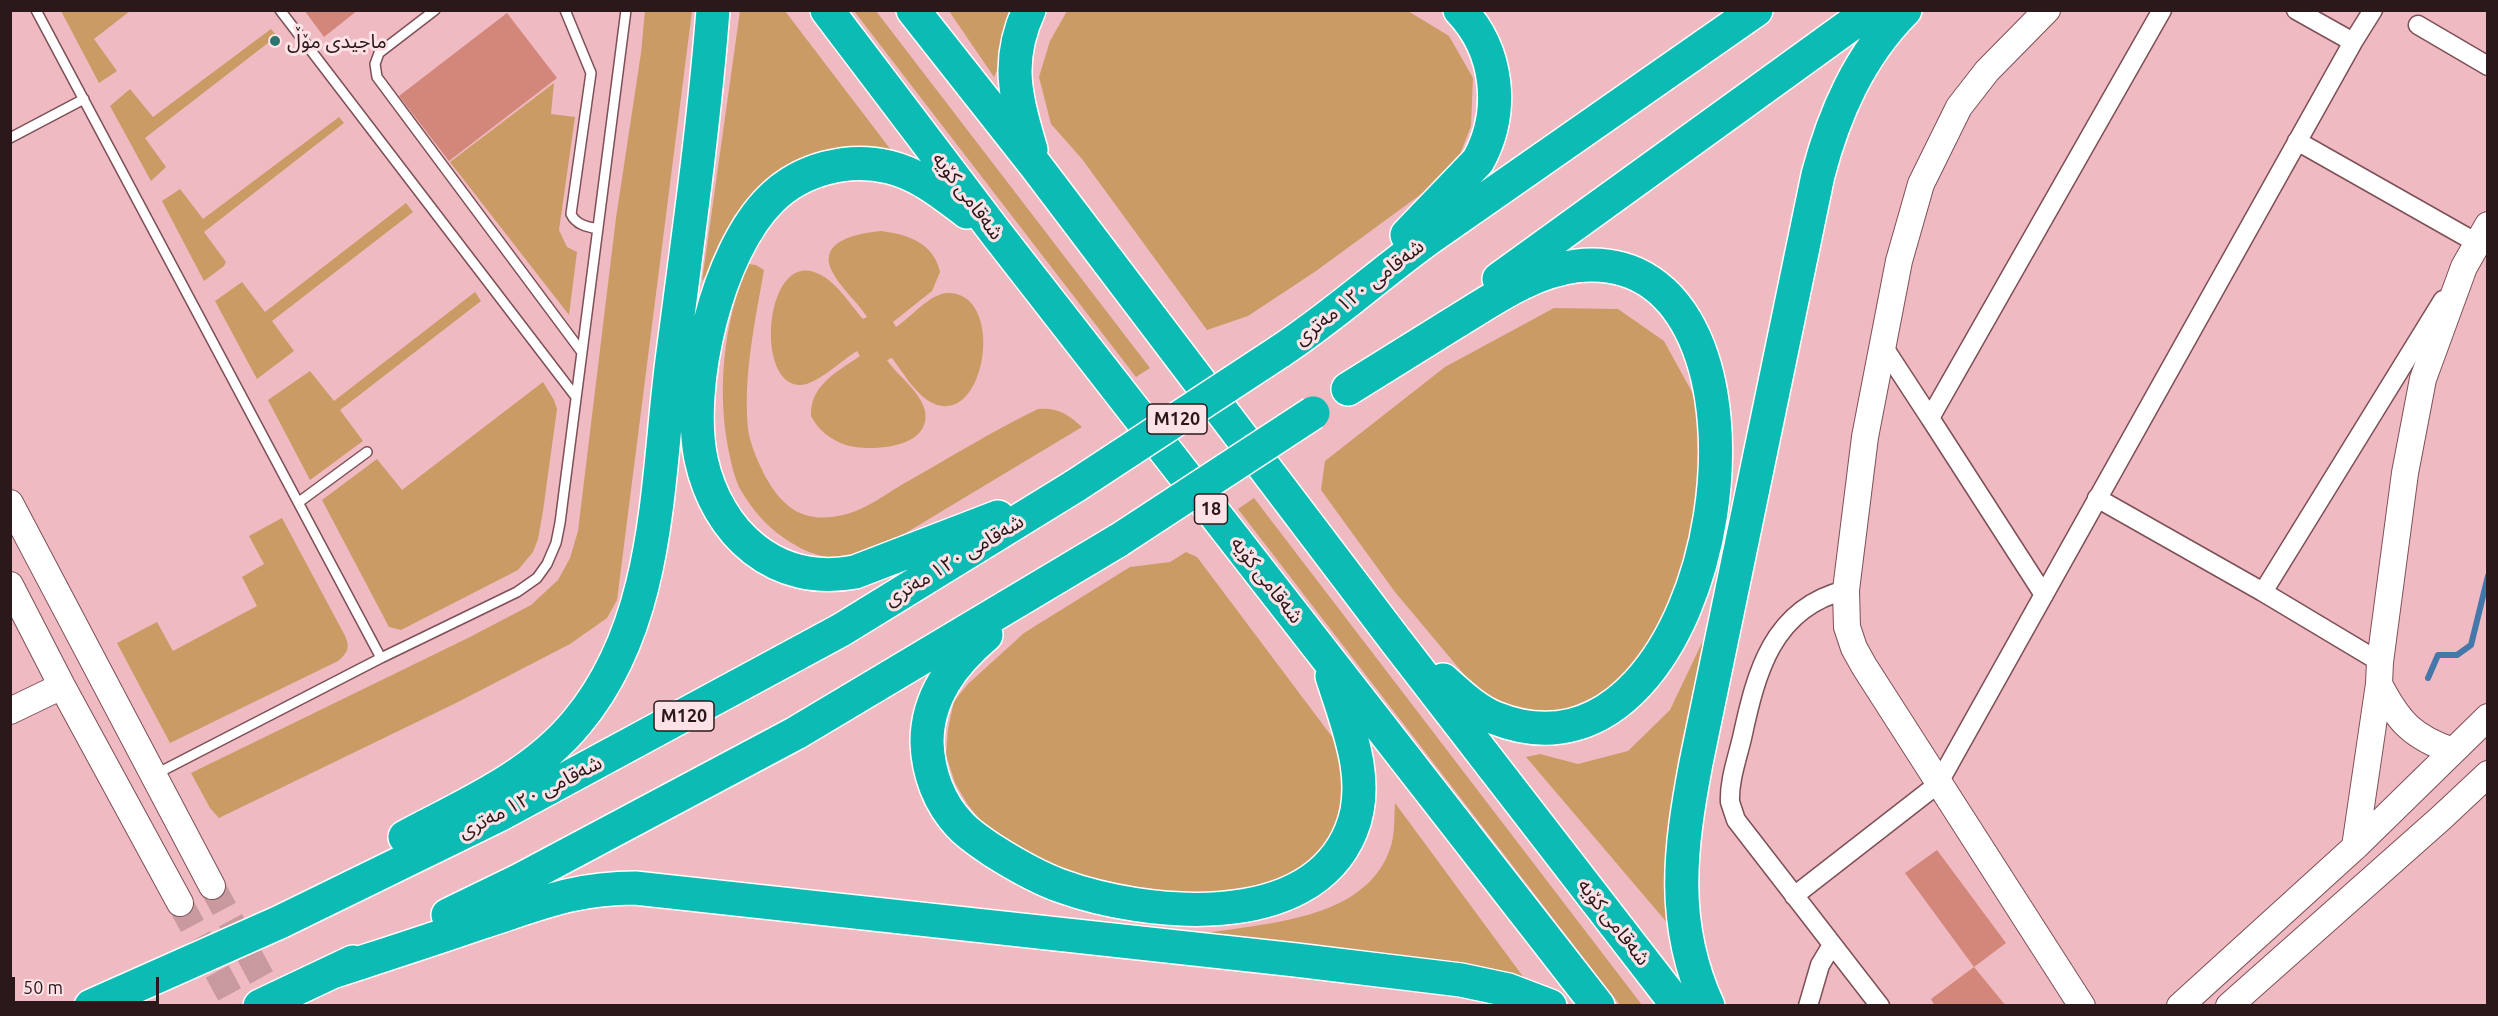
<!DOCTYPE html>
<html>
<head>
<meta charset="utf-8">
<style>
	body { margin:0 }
	#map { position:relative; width:2498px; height:1016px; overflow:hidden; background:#efbac1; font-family:Ubuntu,sans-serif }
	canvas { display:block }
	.frame { position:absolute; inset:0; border:12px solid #2b181b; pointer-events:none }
	.scale { position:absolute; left:12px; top:977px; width:147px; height:27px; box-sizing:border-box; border:3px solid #2b181b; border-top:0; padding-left:8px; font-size:18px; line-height:21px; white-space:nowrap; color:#2b181b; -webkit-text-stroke:4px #fee3e6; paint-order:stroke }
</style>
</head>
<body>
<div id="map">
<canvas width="2498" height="1016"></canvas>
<div class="frame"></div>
<div class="scale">50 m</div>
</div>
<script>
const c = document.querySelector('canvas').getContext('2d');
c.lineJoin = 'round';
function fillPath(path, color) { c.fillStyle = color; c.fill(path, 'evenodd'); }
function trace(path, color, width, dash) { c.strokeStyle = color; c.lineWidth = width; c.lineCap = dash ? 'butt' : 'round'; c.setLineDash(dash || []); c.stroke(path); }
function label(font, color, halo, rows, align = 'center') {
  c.font = font + ' Ubuntu,"Noto Sans Arabic",sans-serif'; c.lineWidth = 6; c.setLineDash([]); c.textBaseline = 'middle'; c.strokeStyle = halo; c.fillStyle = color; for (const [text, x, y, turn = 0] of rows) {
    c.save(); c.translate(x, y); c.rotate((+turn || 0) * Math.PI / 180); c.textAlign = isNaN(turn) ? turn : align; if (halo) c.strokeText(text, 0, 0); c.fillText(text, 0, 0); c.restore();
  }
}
const green = new Path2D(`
	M61 11H130L94 39 117 71 99 83Z
	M645 11H692L617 600 607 618 570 644 458 702 219 818 210 808 191 773 470 637 531 605 558 580 570 558 578 531 616 218 641 53Z
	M740 11H785L891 150 859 148 828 151 798 162 762 188 734 216 717 262 702 281Z
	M854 11H876L1150 368 1136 377Z
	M949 11H1022L994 77Z
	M1067 11H1408L1449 36 1473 78 1471 126 1457 162 1424 192 1316 271 1248 316 1207 330 1082 159 1051 124 1039 77 1050 41Z
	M271 29 277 36 145 138 166 167 151 181 110 106 130 89 153 117Z
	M554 83 551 114 575 117 559 230 567 247 577 252 569 315 450 162Z
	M339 117 344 123 204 232 226 262 224 266 204 281 162 201 180 189 203 219Z
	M406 203 413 212 272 321 294 351 257 379 215 301 242 282 265 312Z
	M881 231C907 234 934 243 940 272L932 291 893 322 896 327C911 318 930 292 950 293 1008 296 984 437 927 400 913 390 902 371 892 358L887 360C897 375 921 392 925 411 932 449 869 452 846 445 831 440 818 430 811 416 810 385 837 372 860 356L857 351C843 359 816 386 799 385 755 383 765 256 814 272 835 279 849 303 863 319L867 317C857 301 840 288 832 271 817 240 860 233 881 231Z
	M748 264 756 265 764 270C755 322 743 376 748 429 750 444 758 462 765 476 784 510 806 525 847 514 868 508 884 495 903 484 948 459 992 431 1038 409 1057 407 1068 414 1082 427L899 537C856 558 828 569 784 538 765 525 751 508 739 487 735 478 732 467 730 457 716 395 723 323 748 264Z
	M475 292 481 301 340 410 363 441 310 480 268 400 310 371 334 401Z
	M1554 308 1618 309 1664 341 1692 392 1707 441 1695 565 1640 677 1550 716 1488 703 1395 592 1321 490 1325 461 1445 367Z
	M543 382 554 400 557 409 543 511 538 539 533 552 518 570 401 630 389 627 322 500 377 459 402 490Z
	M1254 498 1642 1005H1620L1238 509Z
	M282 518 343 632C350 645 350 651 338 661L170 743 117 643 157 622 173 651 257 606 242 577 264 564 249 536Z
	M1186 552 1197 557 1342 750 1350 797 1331 836 1304 869 1264 886 1227 892 1141 896 1074 877 987 828 968 805 955 783 946 755 948 729 954 701 968 684 1024 633 1130 567 1170 562Z
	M1718 609 1675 932 1526 757 1540 754 1578 764 1628 751 1670 710Z
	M1395 803 1530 986 1200 934C1264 923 1365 921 1390 849 1395 836 1394 817 1395 803Z`);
const stream = new Path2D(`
	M2428 678 2438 655H2457L2471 645 2488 576`);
const building = new Path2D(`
	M304 10H358L324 37Z
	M507 13 557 78 449 161 399 96Z
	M1937 850 2006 943 1974 967 1905 873Z
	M1974 967 2006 1006H1935L1931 999Z`);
const secondaryTunnel = new Path2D(`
	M212 886 277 1006
	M180 903 236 1006`);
const lane = new Path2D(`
	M36 10 381 658
	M280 10 576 397
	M435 10 379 53 375 64 377 77 581 351
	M565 10 591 73 571 214C576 225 588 227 598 229
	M10 138 84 99
	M299 502 367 452
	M154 775 381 658 517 592 537 578 547 564 556 543 560 523 626 10`);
const street = new Path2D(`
	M2296 10 2353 42
	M2418 25 2488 66
	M2297 141 2477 243
	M1883 346 1930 418 2162 10
	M1930 418 2044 595
	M2097 498 2263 592 2380 662
	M1846 590C1772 608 1756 673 1742 738 1737 759 1729 781 1730 802L1736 820 1880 1006
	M2263 592 2443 300
	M1794 896 1938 784 2353 42 2373 10
	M1808 1006 1820 965 1832 945`);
const secondary = new Path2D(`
	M2047 10 1987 71 1959 107 1921 184 1899 261 1865 437 1846 590 1847 627 1854 648 1864 666 2082 1006
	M10 503 212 886
	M10 585 62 686 180 903
	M2379 684C2398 721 2412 737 2453 751
	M10 711 62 686
	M2355 847 2379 684 2380 662 2405 473 2423 379 2464 267 2488 225
	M2180 1006 2355 847 2488 717
	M2229 1006 2441 818 2488 774`);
const highway = new Path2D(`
	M827 10 996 233 1598 1006
	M913 10 1036 166 1396 641 1678 1006
	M1029 10C1005 62 1016 98 1031 150
	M967 212C943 194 919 174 889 167 848 157 801 169 771 199 717 252 686 386 701 459 717 534 776 587 855 572L998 517
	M1407 235 1478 161C1505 112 1499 51 1460 10
	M1499 279 1871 10
	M1279 352C1331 318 1377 276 1428 239L1756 10
	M1348 389C1383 367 1419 345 1454 323 1492 300 1530 272 1576 266 1810 239 1727 811 1495 718 1475 710 1459 694 1443 680
	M986 635C953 663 927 697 927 742 928 773 939 803 960 825 969 835 982 843 992 850 1014 864 1036 877 1061 886 1144 916 1309 934 1351 831 1372 781 1347 724 1332 676
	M405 837C465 805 533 776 577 722 662 620 656 478 673 353 688 239 704 125 713 10
	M448 915 520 880 796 733 1119 540
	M335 971C384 955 434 939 483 922 539 904 574 888 635 888L1296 960 1461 980 1508 990 1550 1006
	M91 1006 280 922 499 815 841 630 1075 486
	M260 1006 353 962
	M1708 1006C1670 923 1680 848 1696 763L1818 175C1834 114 1859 56 1905 10`);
const highwayBridge = new Path2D(`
	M1075 486 1279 352
	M1119 540 1313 413`);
const markers = [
	[275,41,6,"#2b746f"]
];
const shields = [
	[1177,419,60],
	[1211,509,33],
	[684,716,60]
];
const shieldNames = [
	["M120",1177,419],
	["18",1211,509],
	["M120",684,716]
];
const poiNames = [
	["ماجیدی مۆڵ",287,41]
];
const streetNames = [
	["شەقامی کۆیە",968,196,53],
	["شەقامی ١٢٠ مەتری",1359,292,-38],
	["شەقامی ١٢٠ مەتری",954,560,-31],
	["شەقامی کۆیە",1267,580,52],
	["شەقامی ١٢٠ مەتری",530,797,-27],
	["شەقامی کۆیە",1614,922,52]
];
fillPath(green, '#ca9b65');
trace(stream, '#4478ab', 6);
fillPath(building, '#d3867a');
trace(secondaryTunnel, '#c89aa0', 26, [26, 13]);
trace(lane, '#7d5057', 12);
trace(street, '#7d5057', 21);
trace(secondary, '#7d5057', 28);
trace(highway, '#fff', 36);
trace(lane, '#fff', 9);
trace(street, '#fff', 18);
trace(secondary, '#fff', 26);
trace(highway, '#0cbcb4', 33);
trace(highwayBridge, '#fff', 36, []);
trace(highwayBridge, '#0cbcb4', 33);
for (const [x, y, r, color] of markers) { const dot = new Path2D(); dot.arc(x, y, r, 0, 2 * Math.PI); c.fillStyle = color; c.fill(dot); trace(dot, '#fee3e6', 2); }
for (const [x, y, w] of shields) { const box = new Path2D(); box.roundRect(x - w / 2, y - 15, w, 30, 4.5); c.fillStyle = '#fee3e6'; c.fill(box); trace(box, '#2b181b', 1.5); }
label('bold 18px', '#2b181b', null, shieldNames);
label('20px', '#2b181b', '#fee3e6', poiNames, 'left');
label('20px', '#2b181b', '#fee3e6', streetNames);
</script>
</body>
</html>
